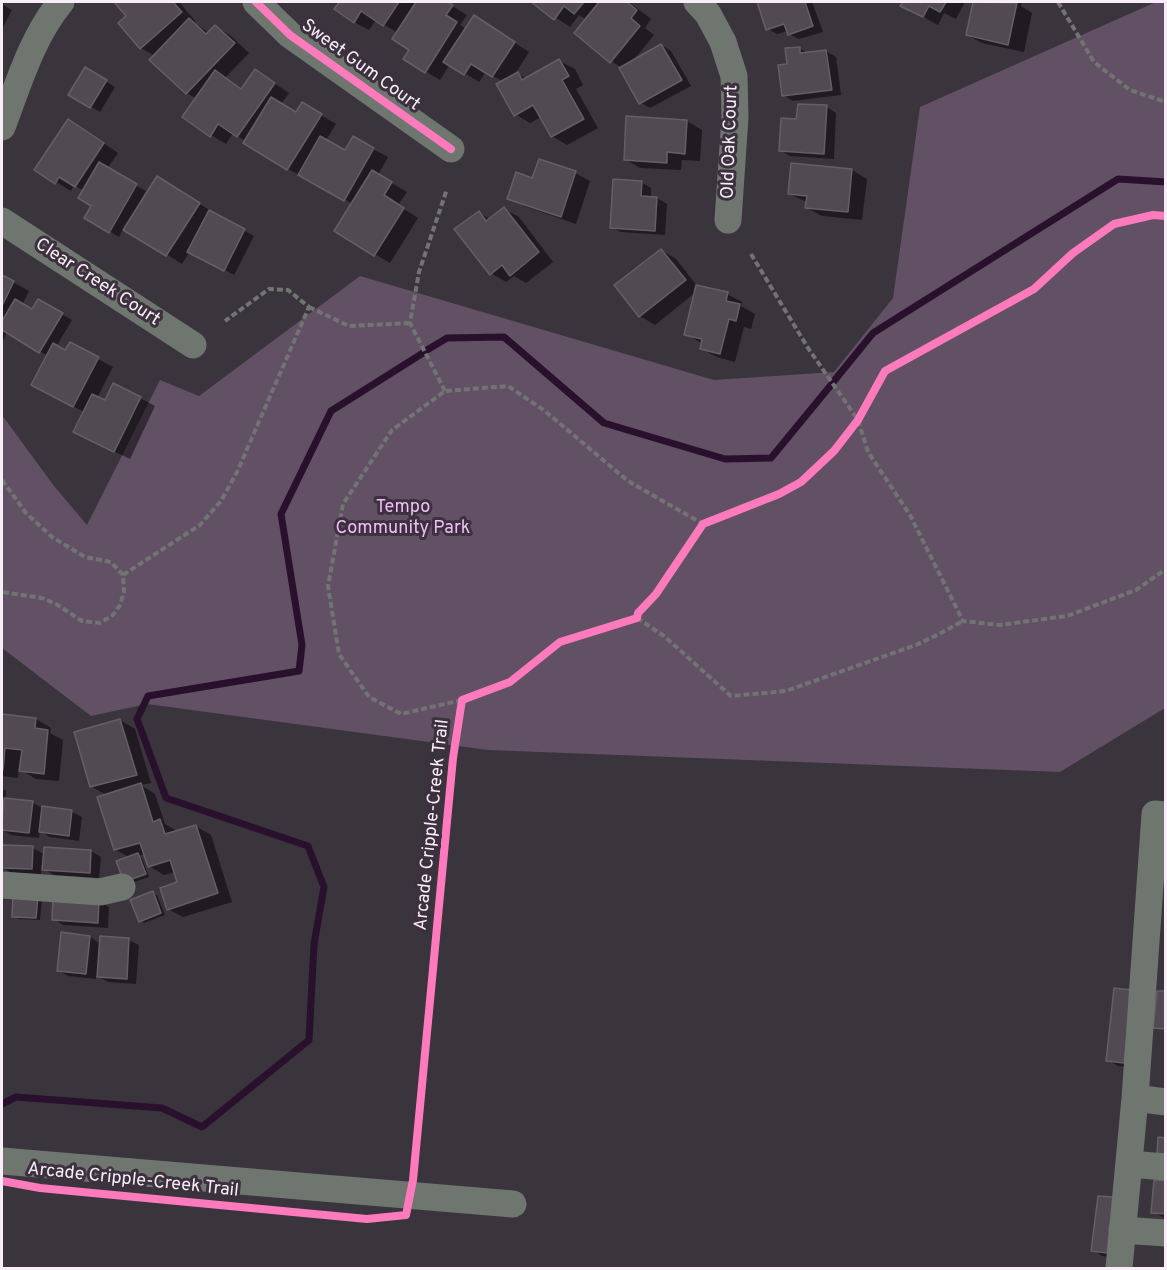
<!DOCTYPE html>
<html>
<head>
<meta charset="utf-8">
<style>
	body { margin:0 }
	#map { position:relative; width:1167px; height:1270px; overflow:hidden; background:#3a343c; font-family:Overpass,sans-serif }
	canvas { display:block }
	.frame { position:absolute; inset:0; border:3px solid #f7eef8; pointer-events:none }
</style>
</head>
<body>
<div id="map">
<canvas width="1167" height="1270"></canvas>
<div class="frame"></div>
</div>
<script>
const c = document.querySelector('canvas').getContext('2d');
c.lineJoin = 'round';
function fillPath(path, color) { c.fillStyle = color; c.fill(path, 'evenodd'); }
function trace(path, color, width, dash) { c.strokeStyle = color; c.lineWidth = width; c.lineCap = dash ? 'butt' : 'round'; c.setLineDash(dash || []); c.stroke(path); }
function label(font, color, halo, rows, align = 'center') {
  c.font = font + ' Overpass,sans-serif'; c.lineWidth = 6; c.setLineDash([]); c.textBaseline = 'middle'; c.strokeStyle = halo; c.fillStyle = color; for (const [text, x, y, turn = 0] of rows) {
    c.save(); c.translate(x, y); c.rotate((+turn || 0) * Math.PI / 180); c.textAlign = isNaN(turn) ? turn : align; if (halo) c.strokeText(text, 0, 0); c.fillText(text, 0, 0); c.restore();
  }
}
const green = new Path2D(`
	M1156 2H1166L1165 708 1060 772 488 750 147 704 91 716 2 648V415L54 486 87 525 160 380 199 396 360 276 714 380 834 372 893 298 920 107Z`);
const shadow = new Path2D(`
	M2 2H5L3 5 12 10 2 29Z
	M116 2H179L196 22 195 23 209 33 215 27 230 35 249 53 225 78 242 89 256 71 289 93 281 104 296 114 302 104 336 124 326 140 346 152 353 138 388 157 378 175 407 192 398 205 418 218 390 263 336 231 353 204 288 169 233 133 226 144 211 135 197 99 187 93 151 60 155 56 141 48 128 16Z
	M334 2H446L467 15 460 25 466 29 489 26 529 52 513 77 518 74 527 79 559 61 575 69 583 85 576 89 598 128 567 145 552 136 541 117 530 123 515 114 504 82 486 72 479 82 450 64 440 80 425 71 398 33 376 20 369 30 354 22Z
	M533 2H629L651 19 645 28 654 35 633 61 661 45 671 51 691 86 650 108 641 103 622 68 611 61 587 20 579 15 570 27Z
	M758 2H812L823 32 799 39 789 34 788 31 777 34 768 29Z
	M904 2H965L956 19 944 13 938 25 902 5Z
	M975 2H1022L1021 6 1032 13 1024 52 982 43 967 35Z
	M799 48 808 53 826 51 836 57 841 95 793 101 783 95 788 65Z
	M86 69 115 87 100 112 71 95Z
	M827 107 836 113 834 159 790 156 780 150 798 121Z
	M687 121 702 130 700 161 682 160 681 170 640 168 625 159Z
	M83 129 118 153 107 169 146 191 140 201 142 203 173 187 214 213 213 214 254 236 234 275 190 251 182 264 124 228 119 237 86 217 93 206 84 191 74 185 71 191 56 182Z
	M852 170 867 179 862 220 822 216 807 208V202L789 194Z
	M575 173 590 181 576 224 524 206 509 198 533 180Z
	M641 182 651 188V198H657L667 204 665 235 621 232 611 227Z
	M504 209 519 217 553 262 526 283 514 276 506 282 491 273 479 213 490 219Z
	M661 250 676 259 698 287 727 294 742 302 741 306 755 314 751 329 744 327 735 362 717 357 702 349 701 343 686 334 696 292 655 325 640 316Z
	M2 276 29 291 22 305 33 311 39 301 72 320 56 347 66 352 70 344 113 367 97 398 105 402 140 398 155 406 130 459 90 440 84 412 48 393V356L7 332 2 343Z
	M2 716 36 719 51 728 50 733 63 740 59 781 36 779 19 769 18 778 2 776Z
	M120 720 135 729 151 783 141 785 155 794 165 824 175 830 176 832 195 826 211 835 232 902 183 917 168 909 179 883 175 872 164 875 149 866 145 854 139 856 142 858 149 877 129 884 130 858 115 849 107 795 92 787Z
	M2 789 6 791 5 800 33 803 44 809 72 812 82 817 79 841 50 837 40 831 39 838 11 835 2 829Z
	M3 847 33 848 45 855 91 851 101 857 99 878 54 875 42 868 41 874 12 873 2 867Z
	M153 893 157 895 165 915 144 923 140 920Z
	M15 895 42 899 40 920 18 919 14 916Z
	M99 901 109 907 108 928 63 925 54 919Z
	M90 937 101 944 129 940 139 945 136 984 108 982 96 975V979L68 976 58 970Z
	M1142 997 1134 1068 1118 1066 1108 1060Z
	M1166 1183V1218L1152 1212Z
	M1123 1205 1116 1258 1102 1256 1093 1250Z`);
const stream = new Path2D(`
	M427 350 447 338 504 337 604 423 725 459 771 458 831 385
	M834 381 873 333 1118 179 1166 182
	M2 1104 16 1097 162 1108 202 1127 309 1040 314 944 324 887 308 846 166 798 137 719 148 696 299 671 302 645 281 514 331 411 423 353`);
const building = new Path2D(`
	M114 2H173L182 12 140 49 118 23 126 16Z
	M339 2H399L383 26 361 11 354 23 334 9Z
	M416 2H447L453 5 446 15 457 22 425 73 403 59 409 50 392 39Z
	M531 2H584L574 14 564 6 554 20Z
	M599 2H627L637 10 631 18 640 26 610 63 574 33Z
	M757 2H805L813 26 788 35 784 24 766 30Z
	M903 2H946L940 12 929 6 923 17 900 6Z
	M973 2 1017 3 1008 45 966 35Z
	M474 15 515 42 492 77 471 64 464 75 443 62Z
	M189 18 206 34 215 25 235 43 186 94 149 60Z
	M661 44 682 80 639 104 619 68Z
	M800 47V53L826 50 832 90 782 96 778 65 787 64 785 48Z
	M559 59 569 76 562 80 584 119 551 137 533 105 514 116 496 84 518 72 522 80Z
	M85 67 107 80 90 108 68 95Z
	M255 69 275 83 237 137 218 124 210 137 182 117 215 70 241 89Z
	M271 97 296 112 302 102 322 114 287 170 243 143Z
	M798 104 827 105 824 154 779 151 781 118 796 119Z
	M626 116 687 120 685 154 667 152V163L624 160Z
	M68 119 104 143 75 187 59 177 55 184 34 170Z
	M320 136 345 150 353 136 374 148 344 201 298 175Z
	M539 159 576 171 561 217 507 199 516 172 532 178Z
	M99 162 137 184 109 233 84 218 91 206 78 198Z
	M791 163 852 169 848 212 805 208 807 196 788 194Z
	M372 170 392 182 384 195 404 208 374 256 334 231Z
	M157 176 200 203 166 256 123 230Z
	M613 179 642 181 641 196 657 197 655 231 610 228Z
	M504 207 539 252 510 276 502 265 490 275 454 229 479 211 486 221Z
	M209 210 245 229 224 271 187 252Z
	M661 249 686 280 639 317 614 285Z
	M2 275 14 281 2 306Z
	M696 285 728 292 726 301 740 304 736 321 729 319 720 354 700 349 702 339 684 335Z
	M15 299 32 309 38 299 63 313 39 353 2 330V321Z
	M70 342 99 357 73 407 31 385 53 343 65 350Z
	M113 383 141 397 114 452 73 432 92 394 105 400Z
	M2 714 36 718 35 728 48 730 44 774 19 771 22 750 5 748 3 770H2Z
	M120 719 137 775 90 787 74 732Z
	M141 783 153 822 160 819 165 834 196 825 218 893 167 910 160 888 177 882 170 860 148 867 140 843 114 850 97 797Z
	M4 798 33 801 29 833 2 830Z
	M42 806 72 810 69 836 39 832Z
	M2 845 33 846 32 869 2 868Z
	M44 847 91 850 90 873 42 870Z
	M138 853 146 874 124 882 116 861Z
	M153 891 161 913 139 922 130 900Z
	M13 894 38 895 36 918 12 917Z
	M53 897 99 900 98 923 52 920Z
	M61 932 90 936 86 974 57 971Z
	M100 936 129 938 127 979 97 977Z
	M1114 988 1132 990 1124 1063 1106 1061Z
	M1157 991H1166V1029L1153 1028Z
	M1158 1137 1166 1138V1156L1157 1155Z
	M1154 1180 1166 1181V1214L1151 1213Z
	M1098 1196 1113 1197 1107 1253 1091 1251Z`);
const path = new Path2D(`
	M1058 2 1094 62 1130 90 1166 102
	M751 254 808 348 858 420 868 452 910 515 963 621 1000 625 1067 616 1136 590 1166 569
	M309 307 349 326 410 323
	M445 391 410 323 419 272 447 189
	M2 480 26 513 52 537 85 557 111 562 123 575 124 592 120 605 113 615 100 623 82 621 56 604 42 598 2 592
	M123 575 200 525 221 501 237 472 309 307 288 290 269 289 225 321
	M637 618 664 636 731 696 786 691 916 645 939 634 963 621
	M462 700 401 714 369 697 339 654 328 586 343 504 392 430 445 391 508 386 545 411 628 481 703 524`);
const minor = new Path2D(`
	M256 2 290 35 451 149
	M697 2 708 14 723 42 734 76 735 117 728 220
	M2 127C18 85 32 37 61 2
	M2 221 193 345
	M2 885 100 892 122 887
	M1135 1098 1166 1102
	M2 1161 513 1204
	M1129 1164 1166 1167
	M1122 1230 1166 1233
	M1119 1268 1135 1098 1155 814 1166 815`);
const cycleway = new Path2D(`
	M256 2 290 35 451 149
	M2 1181 40 1188 367 1219 406 1215 413 1180 453 758 462 700 510 682 560 642 637 618 638 613 656 594 703 524 779 494 801 482 834 451 858 420 885 371 1034 289 1073 253 1114 224 1153 215 1166 216`);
const streetNames = [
	["Sweet Gum Court",360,66,36],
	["Old Oak Court",731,142,-88],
	["Clear Creek Court",97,283,33],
	["Arcade Cripple-Creek Trail",433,825,-84],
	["Arcade Cripple-Creek Trail",133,1181,6]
];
const parkNames = [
	["Tempo",403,508],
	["Community Park",403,529]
];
fillPath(green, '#625064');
fillPath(shadow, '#0007');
trace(stream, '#29112d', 7);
fillPath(building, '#524a53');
trace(building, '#645f65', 1.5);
trace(path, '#717473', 4, [6, 3]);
trace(minor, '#6e766f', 27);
trace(cycleway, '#fd7abc', 8);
label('18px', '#f7eef8', '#3d303f', streetNames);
label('18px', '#f1bff7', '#3d303f', parkNames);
</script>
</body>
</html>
